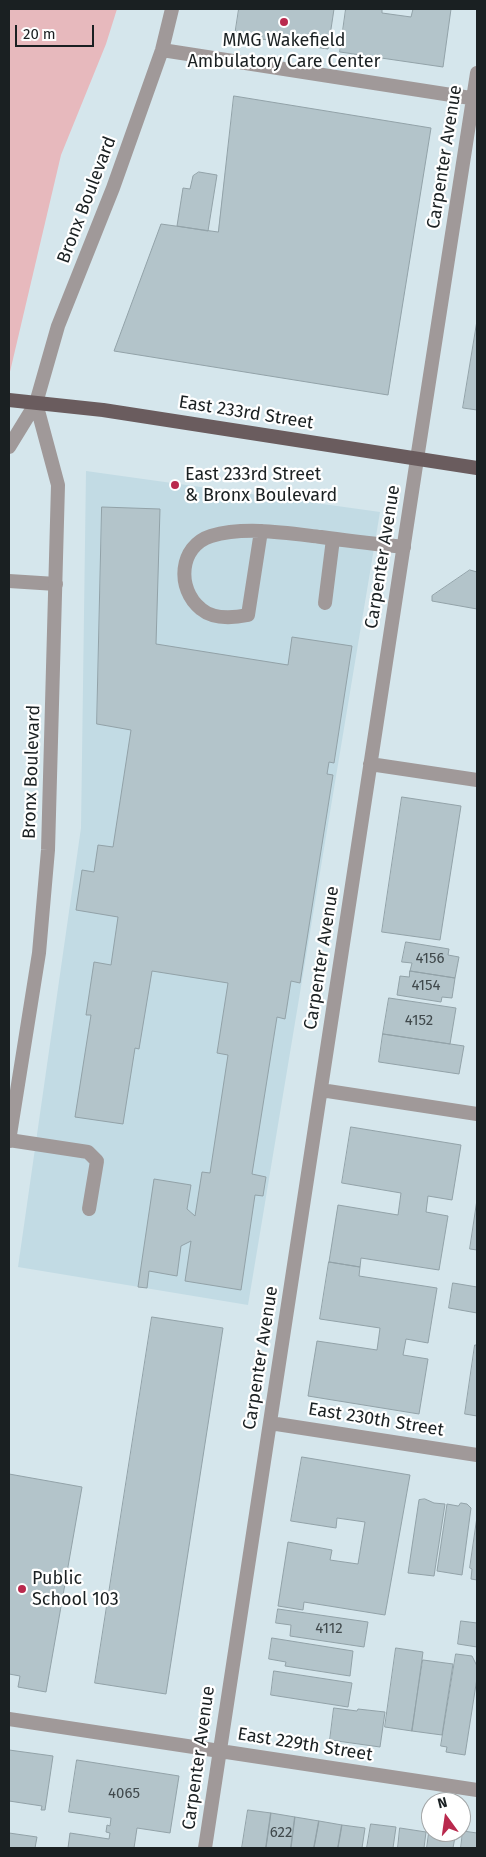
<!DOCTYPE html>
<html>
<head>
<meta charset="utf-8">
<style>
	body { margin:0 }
	#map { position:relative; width:486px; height:1857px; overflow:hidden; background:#d5e6ec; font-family:"Fira Sans",sans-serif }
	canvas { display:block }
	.frame { position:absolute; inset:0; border:10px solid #1a2022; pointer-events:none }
	.north { position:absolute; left:421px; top:1792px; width:50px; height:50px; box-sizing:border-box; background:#fff; border:1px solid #a3a6a7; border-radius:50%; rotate:346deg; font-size:14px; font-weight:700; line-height:20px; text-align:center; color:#1a2022 }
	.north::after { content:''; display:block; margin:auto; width:18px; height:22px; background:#b9294d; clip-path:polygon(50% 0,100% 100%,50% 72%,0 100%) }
	.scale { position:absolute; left:15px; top:25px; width:79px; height:22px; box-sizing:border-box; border:2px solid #1a2022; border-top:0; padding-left:6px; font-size:15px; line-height:18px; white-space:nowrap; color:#1a2022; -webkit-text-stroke:4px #fff; paint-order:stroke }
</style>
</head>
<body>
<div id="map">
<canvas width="486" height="1857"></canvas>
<div class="frame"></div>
<div class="north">N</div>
<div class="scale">20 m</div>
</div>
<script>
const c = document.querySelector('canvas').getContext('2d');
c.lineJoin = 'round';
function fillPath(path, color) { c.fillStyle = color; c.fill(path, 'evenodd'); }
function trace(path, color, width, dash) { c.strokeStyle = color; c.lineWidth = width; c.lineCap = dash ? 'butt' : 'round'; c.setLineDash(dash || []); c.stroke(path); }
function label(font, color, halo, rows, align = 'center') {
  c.font = font + ' "Fira Sans",sans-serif'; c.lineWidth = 4.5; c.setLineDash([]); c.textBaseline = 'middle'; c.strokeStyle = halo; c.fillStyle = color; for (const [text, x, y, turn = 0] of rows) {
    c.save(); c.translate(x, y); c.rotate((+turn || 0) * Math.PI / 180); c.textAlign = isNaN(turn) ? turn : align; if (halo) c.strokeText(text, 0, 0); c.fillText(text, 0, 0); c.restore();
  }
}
const built = new Path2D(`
	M86 471 380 512 248 1305 18 1267 81 828Z`);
const green = new Path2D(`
	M9 9H117L106 44 61 155 9 376Z`);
const building = new Path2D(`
	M239 9H334L328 49 235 35Z
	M346 9H382V13L411 17 413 9H451L443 67 340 52Z
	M234 96 431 128 388 395 114 351 161 224 218 232Z
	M199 172 217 175 208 231 177 226 183 188 190 189 193 176Z
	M477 321V410L463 408Z
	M102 507 160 509 156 644 288 665 292 637 352 646 334 763 329 762 327 774 333 775 300 983 291 981 285 1019 277 1017 252 1174 266 1177 263 1196 255 1195 241 1290 185 1281 191 1241 181 1246 177 1276 149 1271 147 1288 138 1287 154 1179 191 1185 187 1209 195 1216 202 1172 210 1173 228 1055 217 1053 228 983 152 971 139 1049 135 1048 123 1124 75 1117 91 1015H86L94 962 111 965 118 917 76 910 82 870 94 872 98 845 113 847 131 730 97 724Z
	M470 570 477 572V609L432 601V596Z
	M402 797 461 806 440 940 382 932Z
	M406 942 449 949 448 955 459 957 455 978 410 971 412 963 402 962Z
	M410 971 455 978 452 998 442 997 441 1002 397 995 400 976 409 977Z
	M389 998 456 1008 450 1044 383 1034Z
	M383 1034 464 1046 459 1074 379 1062Z
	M351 1127 461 1145 452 1200 428 1196 426 1212 448 1216 439 1270 361 1258 360 1267 329 1262 338 1205 398 1215 401 1193 342 1183Z
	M477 1200V1250L470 1249Z
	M329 1262 360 1267 359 1276 437 1288 428 1343 406 1339 403 1355 428 1359 419 1414 308 1396 317 1341 377 1350 380 1328 320 1319Z
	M453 1283 477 1287V1313L449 1308Z
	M152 1317 223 1328 166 1694 95 1683Z
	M475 1345H477V1416L465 1414Z
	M302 1457 410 1475 385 1615 304 1602 303 1610 278 1606 288 1542 332 1550 330 1560 358 1564 365 1522 337 1518 336 1528 291 1521Z
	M9 1474 82 1487 46 1692 18 1687 20 1676 9 1674Z
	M425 1499 434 1503 445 1504 434 1576 408 1573 419 1500Z
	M461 1503 467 1504 471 1508 462 1575 437 1571 447 1504 458 1506Z
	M477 1517V1580L471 1579 472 1569 470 1568Z
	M278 1609 368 1622 364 1647 290 1636 291 1625 276 1623Z
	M461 1621 477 1623V1647L458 1644Z
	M272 1638 353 1651 350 1676 285 1666 286 1662 269 1659Z
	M396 1648 423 1652 412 1731 385 1727Z
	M456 1654 472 1656 477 1666V1678L465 1755 446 1752 447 1747 441 1746Z
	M423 1660 453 1664 442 1735 412 1731Z
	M274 1671 352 1683 348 1707 271 1695Z
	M334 1708 357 1711 358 1709 385 1712 380 1747 330 1740Z
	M9 1750 53 1756 45 1810H41L42 1806 9 1801Z
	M77 1760 179 1776 170 1833 137 1828 134 1848H68L70 1833 109 1839 110 1833 106 1832 107 1825 110 1826 111 1818 69 1812Z
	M248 1810 271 1813 266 1848H242Z
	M271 1813 295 1817 291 1848H266Z
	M295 1817 319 1821 314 1848H291Z
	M319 1821 342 1825 338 1848H314Z
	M371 1824 396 1827 393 1848H367Z
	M342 1825 365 1828 362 1848H338Z
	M400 1828 426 1832 424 1848H398Z
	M463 1831 477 1833V1848H461Z
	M9 1833 37 1837 35 1848H9Z
	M429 1833 455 1837 453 1848H427Z`);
const service = new Path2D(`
	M261 531 248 615C233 618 214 620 201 609 176 589 179 546 211 536 245 526 287 533 321 537 348 541 376 544 404 547
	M9 581 56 584
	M325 603 333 539
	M9 1140 88 1152 97 1161 89 1209`);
const minor = new Path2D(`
	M162 50 477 99
	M9 447 36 403 58 326 113 188 162 50 172 9
	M370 764 477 780
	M321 1090 477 1114
	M9 1141 39 953 48 850 58 485 36 403
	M270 1423 477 1455
	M9 1719 477 1790
	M205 1848 417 459 477 73`);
const primary = new Path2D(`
	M9 400 103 410 477 468`);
const markers = [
	[284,22,5,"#b9294d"],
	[175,485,5,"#b9294d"],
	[22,1589,5,"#b9294d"]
];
const numberNames = [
	["4156",430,959],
	["4154",426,986],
	["4152",419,1021],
	["4112",329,1629],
	["4065",124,1794],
	["622",281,1833]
];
const poiNames = [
	["MMG Wakefield",284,41,"center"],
	["Ambulatory Care Center",284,62,"center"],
	["East 233rd Street",185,475],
	["& Bronx Boulevard",185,496],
	["Public",32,1579],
	["School 103",32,1600]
];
const streetNames = [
	["Carpenter Avenue",445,157,-81],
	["Bronx Boulevard",87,200,-69],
	["East 233rd Street",246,413,9],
	["Carpenter Avenue",383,557,-81],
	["Bronx Boulevard",32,772,-88],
	["Carpenter Avenue",322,958,-81],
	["Carpenter Avenue",261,1358,-81],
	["East 230th Street",376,1420,9],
	["East 229th Street",305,1745,9],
	["Carpenter Avenue",199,1758,-82]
];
fillPath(built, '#c2dbe4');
fillPath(green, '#e7b9bd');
fillPath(building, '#b3c4ca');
trace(building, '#92a2a8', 1);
trace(service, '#a09999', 14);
trace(minor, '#a09999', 14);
trace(primary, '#6a5c5e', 14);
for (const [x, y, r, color] of markers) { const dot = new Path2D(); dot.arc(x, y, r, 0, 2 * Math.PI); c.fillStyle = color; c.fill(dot); trace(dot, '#fff', 2); }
label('15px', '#40494c', null, numberNames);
label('18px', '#1a2022', '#fff', poiNames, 'left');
label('18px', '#1a2022', '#fff', streetNames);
</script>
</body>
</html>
